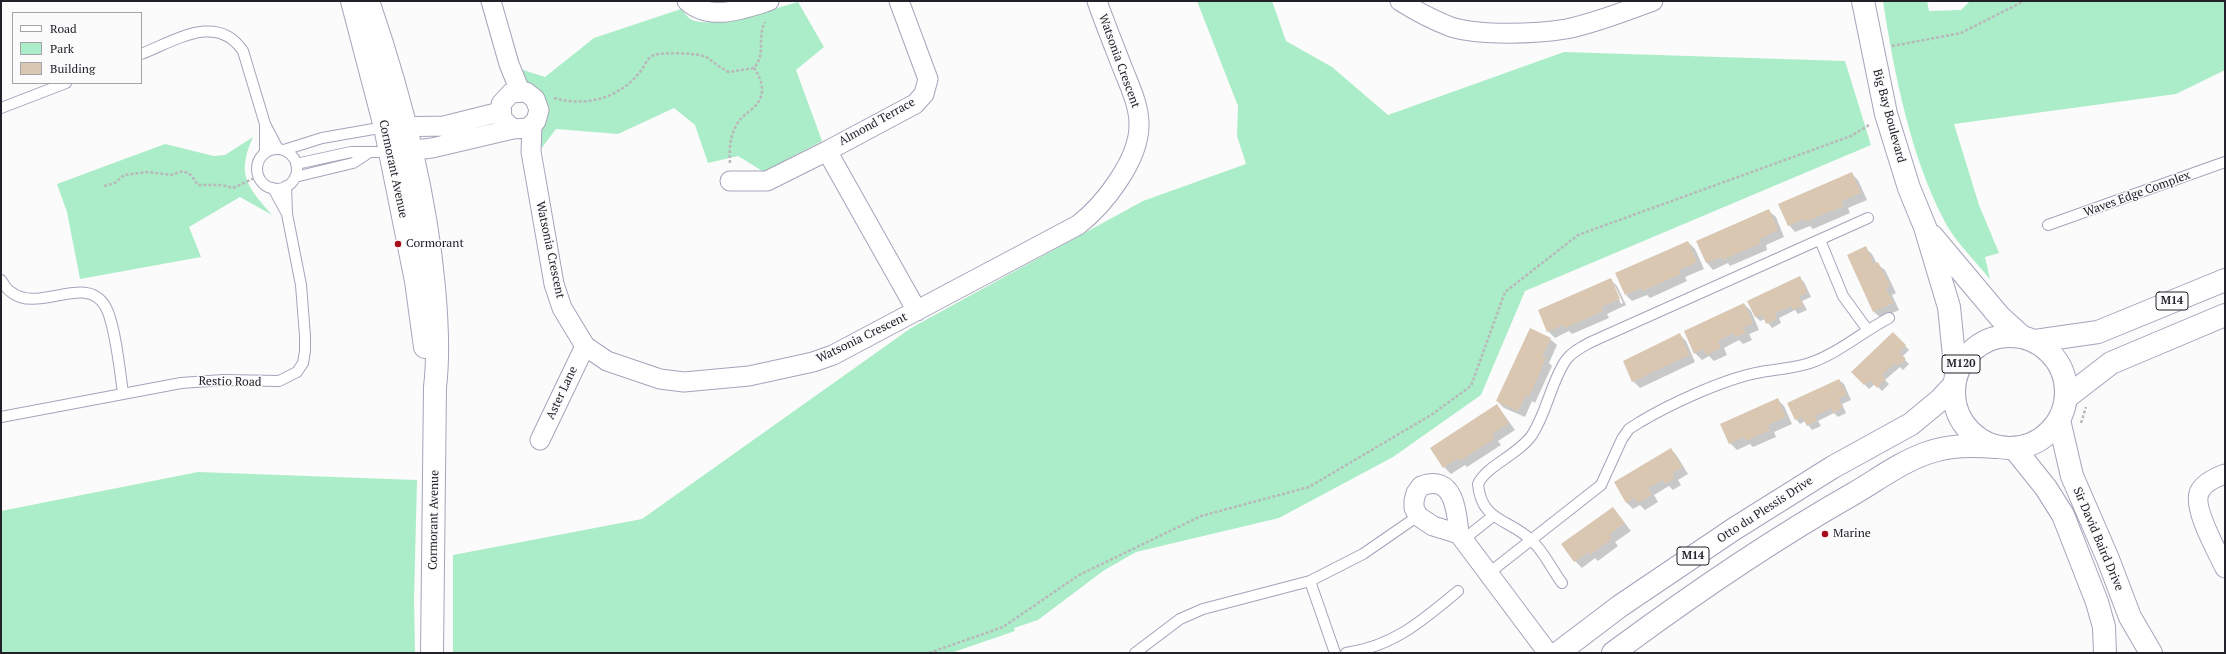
<!DOCTYPE html>
<html>
<head>
<meta charset="utf-8">
<style>
	body { margin:0 }
	#map { position:relative; width:2226px; height:654px; overflow:hidden; background:#fbfbfb; font-family:"PT Serif",serif }
	canvas { display:block }
	.frame { position:absolute; inset:0; border:2px solid #22212a; pointer-events:none }
	.legend { position:absolute; left:12px; top:12px; width:130px; height:72px; box-sizing:border-box; background:#fbfbfb; border:1px solid #a4a4a7; margin:0; padding:5px 7px; list-style:none; font-size:12px; color:#22212a }
	.legend li { display:flex; align-items:center; gap:8px; height:20px }
	.legend b { width:20px; border:1px solid #a4a4a7 }
</style>
</head>
<body>
<div id="map">
<canvas width="2226" height="654"></canvas>
<div class="frame"></div>
<ul class="legend">
<li><b style="height:5px;background:#fff"></b>Road</li>
<li><b style="height:11px;background:#abedc8"></b>Park</li>
<li><b style="height:11px;background:#d9c7b2"></b>Building</li>
</ul>
</div>
<script>
const c = document.querySelector('canvas').getContext('2d');
c.lineJoin = 'round';
function fillPath(path, color) { c.fillStyle = color; c.fill(path, 'evenodd'); }
function trace(path, color, width, dash) { c.strokeStyle = color; c.lineWidth = width; c.lineCap = dash ? 'butt' : 'round'; c.setLineDash(dash || []); c.stroke(path); }
function label(font, color, halo, rows, align = 'center') {
  c.font = font + ' "PT Serif",serif'; c.lineWidth = 3; c.setLineDash([]); c.textBaseline = 'middle'; c.strokeStyle = halo; c.fillStyle = color; for (const [text, x, y, turn = 0] of rows) {
    c.save(); c.translate(x, y); c.rotate((+turn || 0) * Math.PI / 180); c.textAlign = isNaN(turn) ? turn : align; if (halo) c.strokeText(text, 0, 0); c.fillText(text, 0, 0); c.restore();
  }
}
const green = new Path2D(`
	M1197 1H1272L1286 41 1332 67 1388 115 1564 52 1845 61 1871 145 1525 291 1481 395 1393 457 1279 518 1136 552 1103 571 1038 620 1014 628 1015 631 951 653H453V555L642 519 911 328 1143 201 1246 164 1237 136 1238 106Z
	M1883 1H1927L1929 11 1961 10 1970 1H2225V70L2176 94 1954 124 1979 205 1999 253 1985 257 1990 279C1977 263 1954 240 1945 222 1911 158 1894 73 1883 1Z
	M798 2 824 47 796 70 822 141 764 172 738 156 708 163 695 125 674 108 618 134 556 129 534 158 541 101 511 66 545 77 594 38 681 9C684 12 688 18 692 20 716 29 772 9 798 2Z
	M253 137C236 175 247 186 272 215L240 197 189 227 201 257 80 279 67 212 57 184 165 144 214 156 225 155Z
	M198 472 417 480 414 600 415 653H1V511Z`);
const shadow = new Path2D(`
	M1851 173 1858 180 1867 200 1848 208 1850 213 1813 229 1810 226 1795 232 1789 225Z
	M1769 211 1776 217 1784 237 1766 245 1767 250 1730 266 1728 263 1713 270 1707 263 1697 242Z
	M1688 242 1695 249 1704 269 1685 277 1687 281 1650 298 1647 295 1632 301 1626 295Z
	M1865 248 1872 254 1877 264 1885 270 1896 293 1892 295 1899 310 1881 318 1874 312 1848 256Z
	M1799 277 1804 282 1811 297 1802 301 1807 310 1798 314 1795 310 1779 318 1781 323 1772 328 1765 319 1760 321 1756 317 1749 301Z
	M1610 279 1617 286 1626 305 1607 314 1609 318 1572 334 1569 331 1555 338 1548 331ZM1613 286H1615L1623 303 1621 304Z
	M1744 304 1751 311 1759 330 1749 334 1752 340 1743 344 1739 340 1724 348 1727 355 1714 361 1709 356 1702 360 1695 353Z
	M1893 333 1909 350 1902 357 1909 364 1903 370 1900 367 1885 380 1889 384 1882 391 1875 384 1869 389 1853 372Z
	M1680 335 1686 341 1695 362 1640 388 1633 381Z
	M1550 339 1557 345 1549 363 1552 366 1535 403 1532 401 1525 417 1504 408 1497 401Z
	M1839 380 1844 384 1851 400 1842 404 1846 413 1838 417 1834 413 1818 421 1821 426 1812 430 1805 421 1800 424 1796 419Z
	M1777 399 1784 406 1792 424 1774 432 1776 437 1753 447 1750 444 1737 450 1730 443Z
	M1497 405 1515 430 1498 441 1501 445 1467 467 1465 465 1451 474 1444 467Z
	M1671 449 1677 456 1688 474 1678 480 1681 485 1673 490 1669 486 1654 495 1658 502 1645 510 1640 505 1633 509 1626 502Z
	M1613 508 1631 531 1615 542 1618 546 1598 561 1595 558 1582 568 1575 561Z`);
const building = new Path2D(`
	M1852 172 1861 193 1842 201 1844 206 1805 222 1804 219 1788 226 1778 204Z
	M1769 209 1778 230 1760 239 1761 243 1723 260 1721 257 1706 263 1696 241Z
	M1688 241 1697 262 1679 270 1681 274 1642 291 1641 288 1625 295 1615 273Z
	M1866 246 1874 264 1878 262 1890 286 1886 288 1893 303 1873 312 1847 255Z
	M1800 276 1807 293 1799 297 1803 306 1793 310 1791 306 1775 313 1777 319 1766 324 1762 314 1755 317 1747 301Z
	M1611 278 1620 299 1601 307 1603 311 1565 328 1563 325 1547 332 1538 310Z
	M1744 303 1753 323 1743 328 1746 333 1735 338 1733 333 1718 341 1721 348 1706 355 1703 349 1694 354 1684 331Z
	M1530 328 1551 338 1542 357 1546 358 1529 397 1526 395 1518 411 1496 401Z
	M1893 332 1906 345 1899 352 1906 359 1898 366 1895 363 1882 375 1885 379 1877 388 1870 380 1864 385 1851 372Z
	M1680 333 1689 355 1632 382 1623 361Z
	M1839 379 1847 395 1838 399 1843 408 1833 413 1831 408 1815 416 1817 421 1807 426 1802 417 1795 420 1787 403Z
	M1778 398 1786 417 1768 425 1770 430 1746 441 1744 437 1729 444 1720 424Z
	M1497 404 1509 423 1492 434 1495 438 1460 461 1458 458 1443 468 1430 448Z
	M1671 448 1682 467 1672 473 1675 478 1665 484 1662 480 1648 488 1652 495 1637 503 1634 498 1626 503 1614 482Z
	M1613 507 1625 523 1609 535 1612 539 1590 555 1588 552 1574 562 1561 544Z`);
const path = new Path2D(`
	M1892 46 1961 33 2024 1
	M554 98C585 107 618 99 639 73 644 68 647 57 654 55 662 52 699 53 706 57 714 62 720 68 729 72L754 68C767 52 756 40 765 22
	M730 163C729 149 730 136 737 124 741 117 746 114 752 109 767 97 763 81 754 68
	M104 186 115 183 124 175 148 172 171 175 183 171 191 175 198 185H221L233 188 259 176
	M2081 423 2086 407
	M929 653 1003 627 1079 575 1201 516 1309 487 1431 415 1471 386 1505 292 1578 235 1851 136 1869 125`);
const lane = new Path2D(`
	M141 54C175 41 217 12 243 51L265 124 278 149
	M1 108 66 83
	M265 126V152
	M257 169a20 20 0 1 1 40 0a20 20 0 1 1-40 0Z
	M284 150 322 138 385 127
	M296 164 351 152H391
	M295 177 353 163 367 154
	M273 188 286 212
	M2048 225 2225 162
	M1820 240 1843 296 1867 329
	M1 280C4 284 7 290 11 292 38 314 86 273 105 306 115 322 120 372 123 393
	M1 417 181 383 223 380 279 381 297 372 303 363 305 351V336L301 285 287 214 286 186
	M1463 540 1493 516
	M1489 573 1601 485 1622 439 1629 429 1640 422C1670 404 1722 380 1756 373 1774 369 1792 369 1810 363 1839 353 1862 332 1889 318
	M1310 581 1335 653
	M1562 583C1552 570 1544 551 1531 540 1510 519 1481 522 1478 484 1486 466 1518 455 1532 435 1547 412 1551 382 1566 360 1573 351 1582 347 1591 342L1868 218
	M1135 653 1180 619 1203 609 1310 581 1363 554 1418 516
	M1346 653C1394 646 1422 621 1458 591`);
const street = new Path2D(`
	M491 1 509 64 520 91
	M687 1C710 22 743 9 769 1
	M899 1 928 79 924 94 915 104 827 151 917 311
	M1400 1C1416 11 1433 20 1451 27 1480 36 1537 34 1566 29 1596 23 1625 11 1653 1
	M532 125 531 152 536 180 554 284 562 308 585 346 607 361 660 379 684 382 749 376 813 362 833 355 1078 225C1104 205 1140 159 1139 124 1139 105 1130 87 1123 69 1114 46 1105 24 1097 1
	M391 127 444 126 500 112
	M398 152 432 148 513 129 528 128 536 121 539 110 535 99 526 92 511 93 501 104 502 119 513 129
	M730 181H767L827 151
	M540 440 585 346
	M2225 474C2217 477 2204 483 2200 491 2191 506 2218 553 2225 568
	M1459 534C1457 512 1454 473 1421 486L1416 493 1414 501V508L1418 516 1433 526 1459 534 1548 653`);
const secondary = new Path2D(`
	M352 1 385 127 416 281 425 347
	M368 1C400 94 425 189 434 287 437 320 439 354 435 387L432 653
	M1863 1 1886 114 1909 188 1925 227 1949 307 1956 376
	M1932 236 2000 317 2022 337
	M2059 420 2072 476 2108 559 2130 617 2151 653
	M2014 448 2046 488 2063 515 2097 602 2104 627 2105 653`);
const primary = new Path2D(`
	M1954 392a56 56 0 1 1 112 0a56 56 0 1 1-112 0Z
	M2035 341 2098 332 2225 280
	M2067 397 2111 363 2225 315
	M1558 653 1620 606 1734 529 1833 467 1911 424 1940 400 1954 385
	M1613 653C1690 596 1770 541 1853 494 1877 480 1901 462 1927 453 1950 445 1972 445 1996 447`);
const markers = [
	[398,244,4,"#a40b1b"],
	[1825,534,4,"#a40b1b"]
];
const shields = [
	[2172,301,32],
	[1961,364,38],
	[1693,556,32]
];
const shieldNames = [
	["M14",2172,301],
	["M120",1961,364],
	["M14",1693,556]
];
const streetNames = [
	["Watsonia Crescent",1119,61,70],
	["Big Bay Boulevard",1889,116,75],
	["Almond Terrace",877,122,-29],
	["Cormorant Avenue",393,169,78],
	["Waves Edge Complex",2137,194,-20],
	["Watsonia Crescent",550,250,78],
	["Watsonia Crescent",862,338,-26],
	["Restio Road",230,382,1],
	["Aster Lane",562,393,-65],
	["Otto du Plessis Drive",1765,510,-33],
	["Cormorant Avenue",434,520,-89],
	["Sir David Baird Drive",2098,539,67]
];
const poiNames = [
	["Cormorant",406,244],
	["Marine",1833,534]
];
fillPath(green, '#abedc8');
fillPath(shadow, '#0003');
fillPath(building, '#d9c7b2');
trace(lane, '#a6a3bb', 12);
trace(street, '#a6a3bb', 21);
trace(secondary, '#a6a3bb', 24);
trace(primary, '#a6a3bb', 24);
trace(path, '#b8b8bb', 2.5, [3, 2]);
trace(lane, '#fff', 10);
trace(street, '#fff', 19);
trace(secondary, '#fff', 22);
trace(primary, '#fff', 22);
for (const [x, y, r, color] of markers) { const dot = new Path2D(); dot.arc(x, y, r, 0, 2 * Math.PI); c.fillStyle = color; c.fill(dot); trace(dot, '#fbfbfb', 1.5); }
for (const [x, y, w] of shields) { const box = new Path2D(); box.roundRect(x - w / 2, y - 9, w, 18, 3); c.fillStyle = '#fbfbfb'; c.fill(box); trace(box, '#22212a', 1); }
label('bold 11px', '#22212a', null, shieldNames);
label('12px', '#22212a', '#fbfbfb', streetNames);
label('12px', '#22212a', '#fbfbfb', poiNames, 'left');
</script>
</body>
</html>
